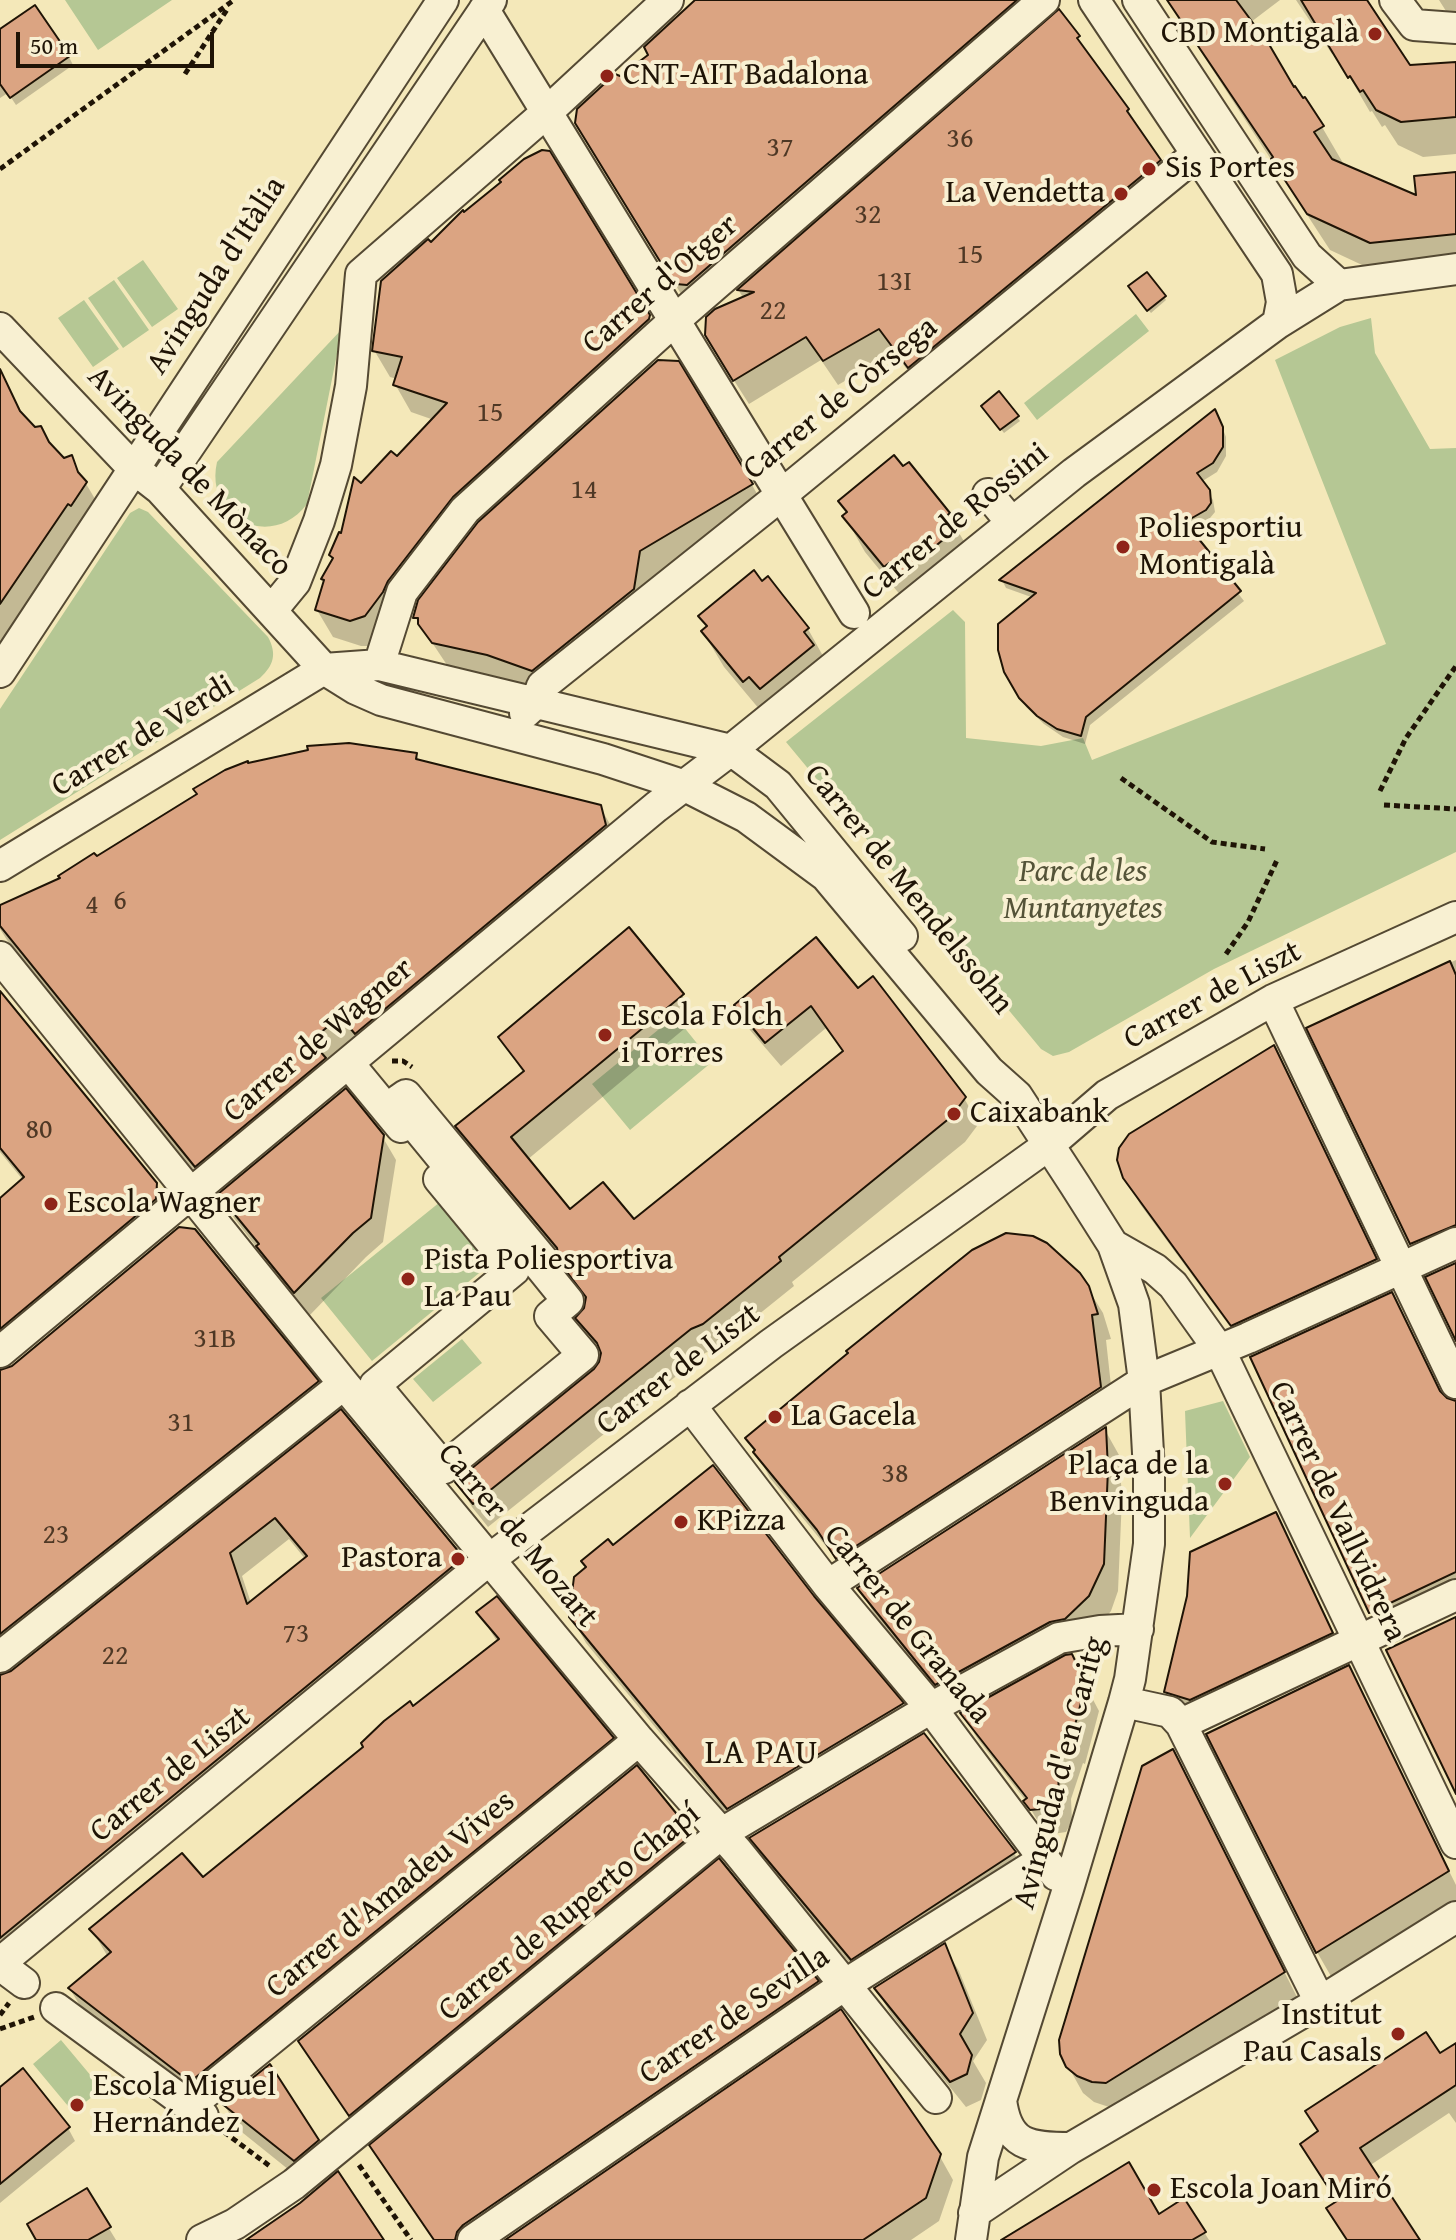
<!DOCTYPE html>
<html>
<head>
<meta charset="utf-8">
<style>
	body { margin:0 }
	#map { position:relative; width:1456px; height:2240px; overflow:hidden; background:#f4e8b9; font-family:"Gentium Book Plus",serif }
	canvas { display:block }
	.scale { position:absolute; left:16px; top:32px; width:198px; height:36px; box-sizing:border-box; border:4px solid #1f1406; border-top:0; padding-left:10px; font-size:24px; line-height:28px; white-space:nowrap; color:#1f1406; -webkit-text-stroke:6px #f8f0d2; paint-order:stroke }
</style>
</head>
<body>
<div id="map">
<canvas width="1456" height="2240"></canvas>
<div class="scale">50 m</div>
</div>
<script>
const c = document.querySelector('canvas').getContext('2d');
c.lineJoin = 'round';
function fillPath(path, color) { c.fillStyle = color; c.fill(path, 'evenodd'); }
function trace(path, color, width, dash) { c.strokeStyle = color; c.lineWidth = width; c.lineCap = dash ? 'butt' : 'round'; c.setLineDash(dash || []); c.stroke(path); }
function label(font, color, halo, rows, align = 'center') {
  c.font = font + ' "Gentium Book Plus",serif'; c.lineWidth = 8; c.setLineDash([]); c.textBaseline = 'middle'; c.strokeStyle = halo; c.fillStyle = color; for (const [text, x, y, turn = 0] of rows) {
    c.save(); c.translate(x, y); c.rotate((+turn || 0) * Math.PI / 180); c.textAlign = isNaN(turn) ? turn : align; if (halo) c.strokeText(text, 0, 0); c.fillText(text, 0, 0); c.restore();
  }
}
const green = new Path2D(`
	M65 0H172L98 50Z
	M143 260 178 309 152 327 117 278Z
	M114 280 149 330 123 348 88 298Z
	M84 300 119 349 93 367 58 318Z
	M1136 314 1149 331 1037 420 1024 403Z
	M1371 318 1375 353 1430 449 1456 448V852L1214 969 1069 1052 1053 1056 1041 1049 786 742 953 610 965 622 966 738 1041 746 1083 738 1092 760 1386 644 1275 360 1340 327Z
	M342 329 307 504C272 551 204 519 217 462Z
	M139 508 148 512 268 637C277 654 274 665 260 678L0 840V709L130 513Z
	M675 1016 712 1062 630 1130 592 1084Z
	M445 1198 495 1260 372 1361 321 1298Z
	M462 1339 482 1363 433 1402 413 1379Z
	M1223 1401 1250 1457 1190 1538 1185 1411Z
	M61 2040 102 2089 73 2112 33 2064Z`);
const shadow = new Path2D(`
	M697 0H1050L686 302 592 149 620 78 650 56Z
	M1167 0H1280L1251 22 1293 90 1322 127 1343 163 1340 165 1418 199 1456 174V272L1392 279 1330 250Z
	M1296 0H1365L1409 67 1456 63V154L1423 157 1398 145 1385 125 1382 127 1372 111 1370 112 1335 52 1332 54Z
	M1439 0H1456V27Z
	M1058 12 1128 110 1174 185 923 391 894 352 838 385 821 360 749 404 721 360 744 299 739 291Z
	M0 31 69 57 73 65 16 105 8 93 0 98Z
	M1133 290 1164 297 1166 300 1151 313Z
	M648 316 664 344 468 524 376 646H361L333 637 317 610 334 560 331 555 342 536 361 486 397 459 434 420 411 412 395 384 397 379 390 377 374 350Z
	M0 394 64 460 71 458 102 511 0 654Z
	M999 394 1020 421 1004 433 985 410Z
	M1219 419 1226 437V456L1217 472 1201 482 1213 500 1215 512 1210 518 1189 530 1244 601 1090 725 1085 744 1063 737 1044 724 1026 707 1006 672 1034 598 1006 588 1002 580Z
	M903 469 948 514 969 550 906 602 865 552 845 517 848 514 841 501Z
	M752 485 768 513 549 699 451 671 415 617Z
	M701 616 808 629 828 665 765 716 724 667 703 632 708 628Z
	M416 755 421 763 600 807 617 836 621 855 373 1062 358 1044 329 1069 341 1088 213 1195 7 940 0 929V907L63 879 97 859Z
	M1456 960V1257L1426 1269 1411 1243 1309 1028Z
	M858 990 964 1098 978 1123 977 1126 965 1142 792 1282 794 1286 717 1348 705 1353 488 1527 472 1507 458 1482 596 1370 602 1355 578 1318 586 1309 587 1302 561 1259 472 1151 458 1127 524 1074 500 1037 682 995 696 1019 527 1160 570 1212 634 1222 844 1053 826 1028 781 1066 750 1030 736 1006Z
	M0 995 156 1184 169 1207 0 1361V1200L23 1180 0 1152Z
	M1274 1048 1288 1073 1390 1286 1247 1350 1140 1204 1125 1177Z
	M382 1136 396 1160 383 1242 366 1257 309 1316 234 1218 221 1195Z
	M1087 1287 1103 1313 1111 1339 1106 1340 1114 1413 852 1583 834 1556 770 1478 748 1438Z
	M1392 1294 1444 1398 1456 1402V1605L1385 1638 1370 1612Z
	M0 1372 317 1382 330 1404 0 1667Z
	M341 1412 458 1553 471 1576 0 1970V1677L12 1673ZM289 1539 306 1560 251 1603 242 1576Z
	M1105 1430 1119 1455 1122 1497 1118 1591 1111 1611 1088 1639 952 1710 874 1614 860 1588Z
	M1275 1514 1290 1540 1346 1659 1181 1717 1166 1691Z
	M613 1547 812 1597 902 1705 917 1730 743 1834 586 1643 571 1616Z
	M479 1613 612 1739 627 1764 206 2106 85 2014 70 1989 108 1957 92 1930 203 1880 413 1709 498 1643Z
	M1070 1656 1099 1711 1085 1764 1083 1763 1071 1799 1072 1821 1066 1832 1046 1835 1026 1801 977 1738 962 1714Z
	M1348 1668 1456 1885V1901L1332 1978 1317 1952Z
	M1173 1752 1298 1999 1122 2108 1109 2107 1094 2102 1083 2093 1068 2066Z
	M691 1835 706 1860 365 2140 300 2041Z
	M752 1838 1014 1853 1029 1878 867 1984 767 1864Z
	M944 1946 959 1971 987 2040 973 2061 986 2083 981 2100 966 2107 891 2014 876 1989Z
	M817 1982 830 2006 489 2240H434L372 2146Z
	M1456 2045V2123L1449 2113 1369 2166 1417 2240H1348L1339 2202 1313 2162 1439 2056Z
	M0 2090 68 2128 75 2141 0 2203Z
	M224 2104 317 2141 332 2167 309 2186 238 2129Z
	M939 2155 953 2180 939 2221 911 2240H508Z
	M86 2191 116 2240H38Z
	M1184 2200 1209 2240H1032L1158 2216Z`);
const building = new Path2D(`
	M695 0H1017L687 285 676 284 669 276 575 123 577 109 615 74 620 76 648 55 644 47Z
	M1167 0H1236L1270 46 1294 87 1295 86 1303 98 1305 97 1324 126 1314 132 1332 159 1416 195 1414 176 1456 172V234L1370 243 1307 214 1271 159 1273 157Z
	M1301 0H1367L1410 65 1456 62V117L1401 122 1376 110 1363 90 1360 92 1350 76 1348 78Z
	M35 5 70 56 10 98 0 84V29Z
	M1059 9 1080 36 1077 38 1129 109 1127 111 1161 160 908 368 879 329 823 361 806 337 733 381 705 335 706 317 715 309 754 292 737 290Z
	M542 150 550 151 650 315 649 319 453 497 388 581 383 592 365 616 350 621 315 610 324 580 321 579 333 558 329 555 339 532 341 533 354 477 361 483 391 451 397 456 447 403 393 385 402 357 372 351 381 281 428 239 431 242 463 210 464 212 501 182 499 180 524 159Z
	M1147 272 1166 296 1147 311 1128 286Z
	M658 360 679 361 753 484 640 551 634 589 532 671 487 655 432 643 418 624V618H413L418 600 478 522Z
	M0 369 20 411 35 427 41 426 49 442 64 458 72 455 78 472 87 482 71 506 68 504 0 604Z
	M999 391 1019 416 1000 430 981 406Z
	M1215 409 1223 427V447L1213 463 1197 473 1210 490 1211 503 1206 510 1185 522 1241 591 1086 717 1081 736 1057 729 1037 716 1019 698 1004 672 998 650V624L1036 593 999 580Z
	M894 455 903 466 909 462 950 513 945 517 955 530 899 576 889 563 884 567 842 516 847 512 838 501Z
	M754 570 762 581 768 576 782 594 809 628 804 632 814 645 760 689 749 677 743 682 701 631 707 626 698 616Z
	M349 743 417 753 416 759 601 805 606 825 355 1034 340 1016 311 1041 326 1058 195 1167 0 926V905L60 878 58 876 94 853 97 856 197 794 193 789 225 770 248 761V763L308 750 307 746Z
	M629 927 684 994 511 1137 570 1209 603 1182 634 1219 843 1051 811 1006 765 1043 734 1005 816 937 858 988 873 976 966 1097 951 1117 779 1257 781 1261 703 1324 691 1329 473 1504 455 1482 594 1369 599 1362 601 1353 597 1343 575 1318 584 1308 586 1297 560 1263 557 1248 455 1126 524 1071 498 1037Z
	M1450 961 1456 975V1225L1410 1244 1306 1028Z
	M0 991 157 1183 156 1199 0 1329V1198L24 1177 0 1148Z
	M1274 1045 1377 1259 1231 1326 1123 1178 1117 1160 1119 1148 1129 1134Z
	M346 1088 384 1135 371 1218 353 1233 294 1293 256 1246 259 1244 218 1194Z
	M179 1227 195 1229 319 1381 0 1634V1370L12 1366Z
	M1006 1233 1033 1236 1047 1243 1080 1273 1089 1286 1098 1314 1092 1315 1101 1387 836 1559 817 1530 753 1452 755 1450 745 1438 848 1353 846 1351 972 1250Z
	M1456 1263V1341L1425 1277Z
	M1392 1292 1440 1391 1447 1398 1456 1401V1572L1369 1613 1250 1357Z
	M341 1409 459 1552 458 1562 0 1938V1675L11 1671ZM275 1518 307 1556 247 1604 230 1553Z
	M1106 1427 1108 1469 1104 1564 1089 1596 1065 1619 1050 1622 935 1685 857 1588Z
	M713 1465 814 1596 904 1703 727 1809 569 1617 574 1577 586 1567 581 1561 608 1539 613 1545Z
	M1276 1512 1333 1633 1190 1700 1164 1692 1187 1596 1190 1552Z
	M497 1596 614 1738 190 2082 68 1988 111 1952 89 1929 182 1853 203 1877 363 1747 361 1743 384 1721 410 1701 413 1706 499 1639 476 1612Z
	M1456 1617V1794L1386 1650Z
	M1072 1654 1086 1684 1071 1740 1069 1739 1058 1772 1059 1795 1052 1808 1030 1810 1023 1801 1027 1798 960 1713 1065 1655Z
	M1349 1665 1449 1871 1316 1953 1206 1734Z
	M924 1733 1016 1852 851 1960 749 1838Z
	M1173 1749 1285 1972 1114 2078 1106 2083 1092 2082 1077 2076 1066 2067 1060 2054 1059 2040 1142 1766Z
	M637 1765 693 1834 349 2116 298 2041Z
	M719 1858 819 1981 463 2225 457 2232 455 2240H434L369 2145Z
	M945 1943 973 2013 960 2034 972 2055 967 2074 950 2082 874 1988Z
	M841 2009 941 2154 926 2198 863 2240H505Z
	M1426 2032 1440 2053 1456 2043V2085L1360 2148 1420 2240H1347L1326 2208 1337 2201 1300 2144 1318 2131 1305 2111Z
	M270 2064 319 2140 294 2161 221 2103Z
	M23 2068 70 2127 0 2184V2087Z
	M1129 2162 1159 2214 1184 2198 1206 2232 1192 2240H1001Z
	M338 2171 384 2240H246L300 2203Z
	M87 2188 111 2227 88 2240H36L27 2224Z`);
const path = new Path2D(`
	M185 74 228 8
	M0 169 234 0
	M1121 778 1212 842 1265 849
	M1380 791 1406 738 1456 666
	M1384 805 1456 809
	M1226 954 1248 922 1278 858
	M392 1061H403L412 1067
	M0 2015 9 2003
	M0 2029 34 2017
	M224 2132 271 2167
	M359 2165 411 2240`);
const minor = new Path2D(`
	M1094 0 1277 274 1282 302 1278 323
	M1138 0 1307 256 1339 285
	M1395 0 1414 25 1456 28
	M484 10 854 613
	M0 328 133 468 160 489 324 669 356 689 381 700 603 759 685 786 746 817 826 876 989 1071 1017 1096 1075 1185 1113 1245 1134 1304 1144 1381 1149 1471V1544L1130 1679 1124 1702 1068 1889 983 2157 971 2240
	M160 489 491 0
	M988 494 1012 523
	M272 610 295 582 319 521 336 465 351 386 361 274 546 113 668 0
	M379 665 402 592 465 510 675 320 1044 0
	M0 672 443 0
	M525 713 537 702 542 686 780 496 1197 154
	M0 866 324 669 379 665 731 750 778 785 902 936
	M0 957 344 1384 639 1740 737 1851 936 2098
	M1273 1000 1456 1383
	M349 1064 401 1127
	M406 1095 543 1260 538 1264 568 1301 550 1316 583 1355 444 1468 375 1385 514 1270 439 1179 451 1169 396 1102Z
	M1113 1245 1155 1269 1173 1285 1220 1351 1456 1843
	M0 1352 656 807 731 750 1074 473 1278 323 1339 285 1456 269
	M690 1405 828 1585 931 1708 1056 1875
	M828 1585 1144 1381 1248 1338 1456 1243
	M0 1657 344 1384
	M1124 1702 1170 1712 1181 1724 1456 1595
	M1181 1724 1320 2002
	M0 1963 490 1559 771 1344 1050 1144 1107 1095 1273 1000 1456 917
	M0 1965 24 1983
	M56 2008 203 2116
	M1001 2100C1007 2146 1029 2148 1071 2148
	M189 2106 639 1740
	M974 2213 1071 2148 1320 2002 1456 1917
	M202 2240 235 2224 294 2184 722 1833 931 1708 1059 1638 1100 1631 1138 1629
	M473 2240 846 1984 1043 1860`);
const markers = [
	[1375,34,8,"#8f2418"],
	[607,76,8,"#8f2418"],
	[1149,169,8,"#8f2418"],
	[1121,194,8,"#8f2418"],
	[1123,547,8,"#8f2418"],
	[605,1035,8,"#8f2418"],
	[954,1114,8,"#8f2418"],
	[51,1204,8,"#8f2418"],
	[408,1279,8,"#8f2418"],
	[775,1417,8,"#8f2418"],
	[1225,1484,8,"#8f2418"],
	[681,1522,8,"#8f2418"],
	[458,1559,8,"#8f2418"],
	[1398,2034,8,"#8f2418"],
	[77,2105,8,"#8f2418"],
	[1154,2190,8,"#8f2418"]
];
const numberNames = [
	["36",960,140],
	["37",780,149],
	["32",868,216],
	["15",970,256],
	["13I",894,283],
	["22",773,312],
	["15",490,414],
	["14",584,491],
	["6",120,902],
	["4",92,906],
	["80",39,1131],
	["31B",215,1340],
	["31",181,1424],
	["38",895,1475],
	["23",56,1536],
	["73",296,1635],
	["22",115,1657]
];
const poiNames = [
	["CBD Montigalà",1359,34,"right"],
	["CNT-AIT Badalona",623,76],
	["Sis Portes",1165,169],
	["La Vendetta",1105,194,"right"],
	["Poliesportiu",1139,529],
	["Montigalà",1139,566],
	["Escola Folch",621,1017],
	["i Torres",621,1054],
	["Caixabank",970,1114],
	["Escola Wagner",67,1204],
	["Pista Poliesportiva",424,1261],
	["La Pau",424,1298],
	["La Gacela",791,1417],
	["Plaça de la",1209,1466,"right"],
	["Benvinguda",1209,1503,"right"],
	["KPizza",697,1522],
	["Pastora",442,1559,"right"],
	["Institut",1382,2016,"right"],
	["Pau Casals",1382,2053,"right"],
	["Escola Miguel",93,2087],
	["Hernández",93,2124],
	["Escola Joan Miró",1170,2190]
];
const streetNames = [
	["Avinguda d'Itàlia",217,276,-57],
	["Carrer d'Otger",661,285,-41],
	["Carrer de Còrsega",841,399,-39],
	["Avinguda de Mònaco",189,472,46],
	["Carrer de Rossini",956,522,-39],
	["Carrer de Verdi",143,737,-31],
	["Carrer de Mendelssohn",908,890,51],
	["Carrer de Liszt",1213,996,-28],
	["Carrer de Wagner",319,1041,-40],
	["Carrer de Liszt",679,1370,-37],
	["Carrer de Vallvidrera",1337,1512,65],
	["Carrer de Mozart",517,1536,50],
	["Carrer de Granada",907,1625,51],
	["Avinguda d'en Caritg",1061,1773,-75],
	["Carrer de Liszt",171,1775,-39],
	["Carrer d'Amadeu Vives",391,1895,-39],
	["Carrer de Ruperto Chapí",570,1913,-39],
	["Carrer de Sevilla",735,2016,-34]
];
const parkNames = [
	["Parc de les",1083,873],
	["Muntanyetes",1083,910]
];
const neighbourhoodNames = [
	["LA PAU",762,1754]
];
fillPath(green, '#b5c794');
fillPath(shadow, '#0003');
fillPath(building, '#dba482');
trace(building, '#1f1406', 2);
trace(minor, '#544933', 34);
trace(path, '#1f1406', 5, [6, 4]);
trace(minor, '#f8f0d2', 30);
for (const [x, y, r, color] of markers) { const dot = new Path2D(); dot.arc(x, y, r, 0, 2 * Math.PI); c.fillStyle = color; c.fill(dot); trace(dot, '#f8f0d2', 3); }
label('28px', '#4e3825', null, numberNames);
label('32px', '#1f1406', '#f8f0d2', poiNames, 'left');
label('32px', '#1f1406', '#f8f0d2', streetNames);
label('italic 32px', '#545338', '#f8f0d2', parkNames);
c.letterSpacing = '2px';
label('34px', '#1f1406', '#f8f0d2', neighbourhoodNames);
c.letterSpacing = '0px';
</script>
</body>
</html>
